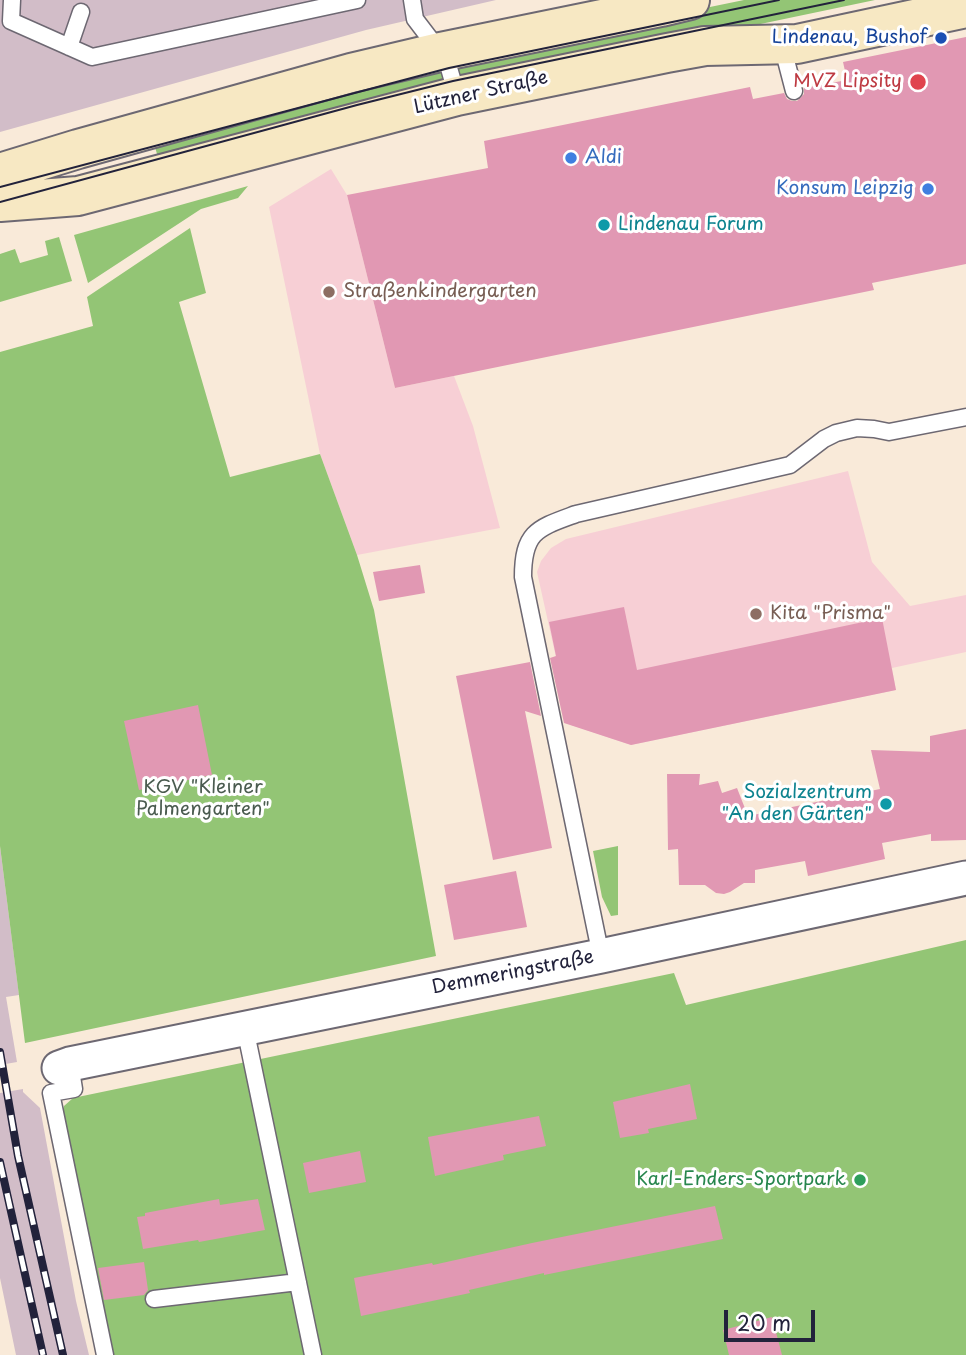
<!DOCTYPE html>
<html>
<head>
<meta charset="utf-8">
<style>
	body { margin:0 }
	#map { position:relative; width:966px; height:1355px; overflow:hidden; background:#f9ead9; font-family:"Playpen Sans",sans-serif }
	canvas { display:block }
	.scale { position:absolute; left:724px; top:1310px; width:91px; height:32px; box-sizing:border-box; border:4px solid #22223b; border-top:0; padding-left:9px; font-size:21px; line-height:24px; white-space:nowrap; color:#22223b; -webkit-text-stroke:5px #fff; paint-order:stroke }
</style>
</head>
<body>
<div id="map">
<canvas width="966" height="1355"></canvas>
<div class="scale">20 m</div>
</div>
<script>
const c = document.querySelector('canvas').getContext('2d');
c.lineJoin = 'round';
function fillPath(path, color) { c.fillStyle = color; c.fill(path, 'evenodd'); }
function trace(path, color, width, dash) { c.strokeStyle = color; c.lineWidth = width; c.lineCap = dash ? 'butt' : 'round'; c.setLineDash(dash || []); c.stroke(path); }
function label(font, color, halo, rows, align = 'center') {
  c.font = font + ' "Playpen Sans",sans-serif'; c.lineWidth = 6; c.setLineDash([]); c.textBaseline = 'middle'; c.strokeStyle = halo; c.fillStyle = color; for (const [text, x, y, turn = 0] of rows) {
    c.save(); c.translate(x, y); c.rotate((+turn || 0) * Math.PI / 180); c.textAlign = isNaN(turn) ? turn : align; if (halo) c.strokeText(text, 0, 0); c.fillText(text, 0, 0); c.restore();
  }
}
const built = new Path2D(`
	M331 169 347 195 395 388 454 376 473 426 500 528 357 555 320 454 269 207Z
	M848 471 872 562 910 606 966 595V652L892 668 896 690 631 745 571 725 537 572 541 561 551 548 566 539Z`);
const industrial = new Path2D(`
	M0 0H496L366 30 0 132Z
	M0 846 19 995 6 997 17 1062 0 1065Z
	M23 1089V1092L40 1108 76 1301 89 1355H16L0 1278V1093Z`);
const green = new Path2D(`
	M744 0H875L455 88 160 164 152 137 447 61Z
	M248 186 238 198 201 209 88 283 74 235Z
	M190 228 206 293 179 302 230 477 320 454 357 555 374 610 436 956 25 1043 0 846V352L93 326 87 297Z
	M59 237 72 281 0 302V254L15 249 20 263 48 255 45 241Z
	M618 846V915L611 916 602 897 593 851Z
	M966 940V1355H111L61 1119 64 1106 73 1098 674 973 686 1005Z`);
const building = new Path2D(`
	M966 37V264L872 283 874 290 395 388 347 195 488 168 484 141 750 87 753 99 784 93 787 99 792 101H797L804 94V88L847 80 843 62Z
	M420 565 425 593 379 601 373 572Z
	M624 607 637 670 882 618 896 690 631 745 564 723 550 658 556 656 549 622Z
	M530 662 541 716 525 711 552 848 493 860 456 676Z
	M198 705 212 775 139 790 124 721Z
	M966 729V840L931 841V834L882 843 885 859 808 876 805 861 755 870V883H744L730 892 724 894 716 893 705 885H679L678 849 668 850 667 774H700L699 785 718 781 722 793 737 788 748 816 880 789 871 750 930 752V736Z
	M516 871 527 927 454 940 444 885Z
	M690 1084 697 1119 648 1129 649 1133 620 1138 613 1102Z
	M539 1116 546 1146 503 1155 504 1160 435 1176 428 1137Z
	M360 1151 366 1182 309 1193 303 1163Z
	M219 1199 220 1205 258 1199 265 1230 199 1242 198 1240 143 1249 137 1217 145 1216V1213Z
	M715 1206 723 1239 544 1275V1273L469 1290 470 1293 361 1316 354 1278 432 1263 433 1265 532 1243Z
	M144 1262 148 1290 144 1295 104 1300 98 1268Z
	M772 1317 782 1355H729L723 1330Z`);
const service = new Path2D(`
	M12 0 11 21 92 57 357 0
	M412 0 415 19 447 61 457 96
	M782 45 794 91
	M69 47 81 12
	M601 956 523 577C523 531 538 528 576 514L790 465 824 439 836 433 857 428 874 429 889 432 966 417
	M245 1028 313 1355
	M70 1064 74 1089 51 1093 105 1355
	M154 1299 298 1282`);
const minor = new Path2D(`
	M59 1068 70 1064 601 956 966 878`);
const secondary = new Path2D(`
	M0 173 78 149 351 73 440 52 661 7 690 0
	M0 202 78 196 457 96 667 53 705 46 797 44 966 8`);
const tram = new Path2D(`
	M0 187 449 68 779 0
	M0 202 357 105 453 81 844 0`);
const rail = new Path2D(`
	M0 1052 18 1156 63 1355
	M0 1162 43 1355`);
const markers = [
	[941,38,7,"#1a4fb4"],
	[918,82,9,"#e0444e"],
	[571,158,7,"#3f7fe0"],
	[928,189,7,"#3f7fe0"],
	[604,225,7,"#0f9aa8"],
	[329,292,7,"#8d6e63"],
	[756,614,7,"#8d6e63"],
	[886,804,7,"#0f9aa8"],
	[860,1180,7,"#2e9e5b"]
];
const transitNames = [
	["Lindenau, Bushof",927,38]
];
const healthNames = [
	["MVZ Lipsity",902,82]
];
const streetNames = [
	["Lützner Straße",481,93,-13],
	["Demmeringstraße",513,973,-11]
];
const shopNames = [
	["Aldi",585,158],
	["Konsum Leipzig",914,189,"right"]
];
const cultureNames = [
	["Lindenau Forum",618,225],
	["Sozialzentrum",872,793,"right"],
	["\"An den Gärten\"",872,815,"right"]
];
const educationNames = [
	["Straßenkindergarten",343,292],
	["Kita \"Prisma\"",770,614]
];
const parkNames = [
	["KGV \"Kleiner",203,788],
	["Palmengarten\"",203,810]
];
const leisureNames = [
	["Karl-Enders-Sportpark",846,1180]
];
fillPath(built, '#f7cfd5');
fillPath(industrial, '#d2bdc8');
fillPath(green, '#93c575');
fillPath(building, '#e198b3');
trace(service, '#6d6872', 19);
trace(minor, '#6d6872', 37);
trace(secondary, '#6d6872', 42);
trace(service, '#fff', 16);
trace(minor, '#fff', 33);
trace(secondary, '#f7e8c3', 38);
trace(tram, '#22223b', 2);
trace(rail, '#22223b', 8);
trace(rail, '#fff', 5, [16]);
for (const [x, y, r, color] of markers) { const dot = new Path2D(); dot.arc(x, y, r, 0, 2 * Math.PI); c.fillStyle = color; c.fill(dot); trace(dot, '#fff', 2.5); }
label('19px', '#164399', '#fff', transitNames, 'right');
label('19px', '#be3a42', '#fff', healthNames, 'right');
label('19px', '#22223b', '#fff', streetNames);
label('19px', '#366cbe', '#fff', shopNames, 'left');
label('19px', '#0d838f', '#fff', cultureNames, 'left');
label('19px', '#785e54', '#fff', educationNames, 'left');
label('19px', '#4a5b4f', '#fff', parkNames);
label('19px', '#27864d', '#fff', leisureNames, 'right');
</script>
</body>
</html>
